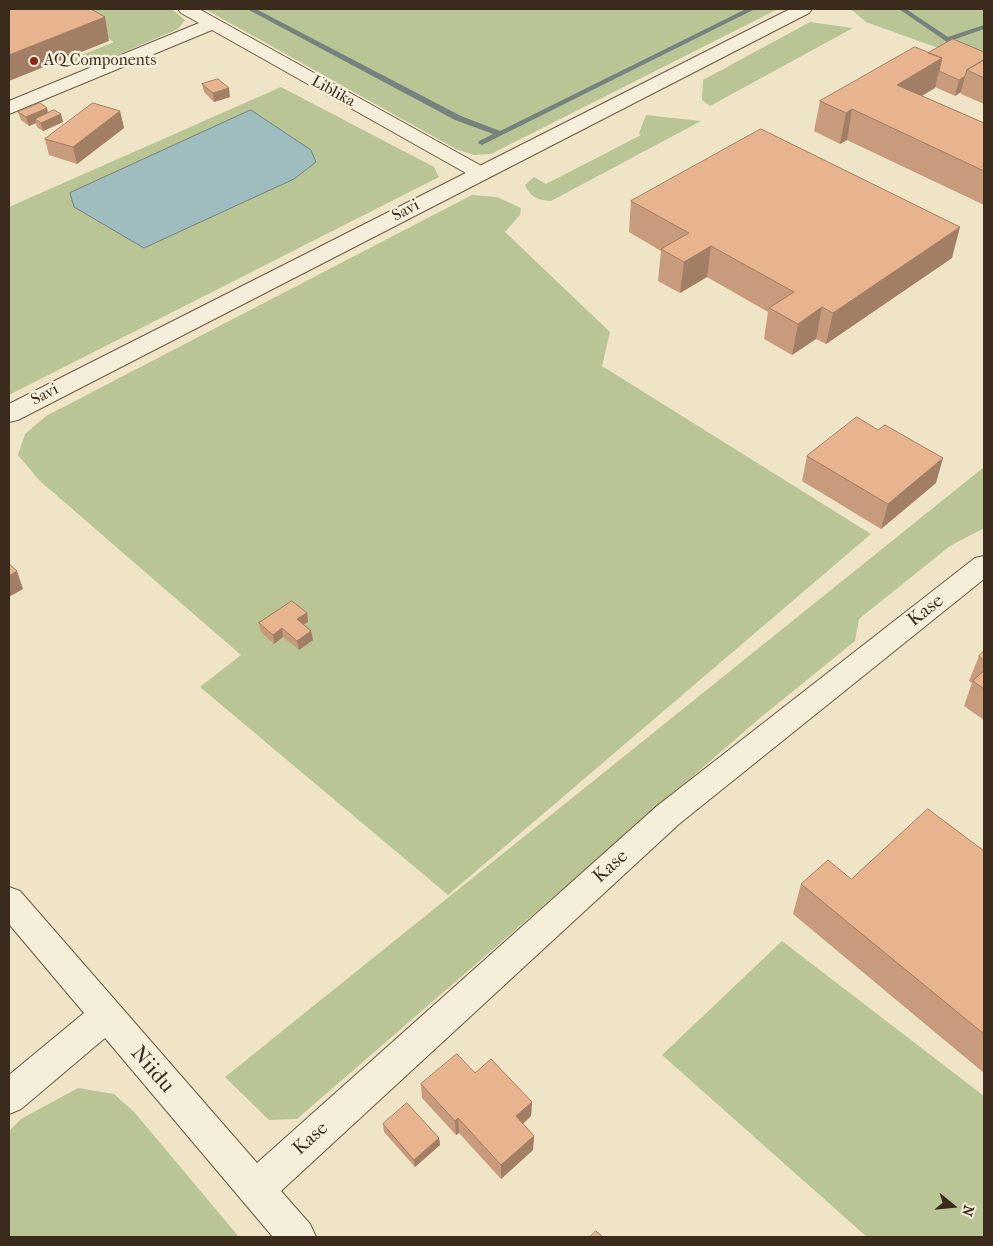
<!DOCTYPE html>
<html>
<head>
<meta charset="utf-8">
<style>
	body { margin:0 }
	#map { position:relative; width:993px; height:1246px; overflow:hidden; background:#efe5c6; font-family:"IM FELL French Canon",serif }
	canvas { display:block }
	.frame { position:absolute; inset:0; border:10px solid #3b2b1c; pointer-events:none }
	.north { position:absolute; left:928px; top:1181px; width:50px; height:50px; -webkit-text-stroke:4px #f5eeda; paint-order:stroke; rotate:107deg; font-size:14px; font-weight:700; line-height:20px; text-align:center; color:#3b2b1c }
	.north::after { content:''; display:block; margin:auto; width:18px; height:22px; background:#3b2b1c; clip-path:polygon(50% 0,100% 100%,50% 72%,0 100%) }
</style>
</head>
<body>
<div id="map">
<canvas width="993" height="1246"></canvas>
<div class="frame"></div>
<div class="north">N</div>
</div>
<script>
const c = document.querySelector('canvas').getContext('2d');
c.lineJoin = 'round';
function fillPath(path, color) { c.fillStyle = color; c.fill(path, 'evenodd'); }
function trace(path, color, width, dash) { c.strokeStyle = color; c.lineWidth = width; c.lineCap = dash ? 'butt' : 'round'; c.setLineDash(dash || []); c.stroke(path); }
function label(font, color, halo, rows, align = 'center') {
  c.font = font + ' "IM FELL French Canon",serif'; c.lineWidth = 5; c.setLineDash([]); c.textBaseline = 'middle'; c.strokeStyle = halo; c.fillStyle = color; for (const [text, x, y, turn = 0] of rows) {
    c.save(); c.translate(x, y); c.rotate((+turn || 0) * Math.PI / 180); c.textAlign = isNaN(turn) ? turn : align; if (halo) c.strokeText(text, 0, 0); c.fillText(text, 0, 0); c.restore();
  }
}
const green = new Path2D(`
	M61 9H172L185 20 178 29 98 63 62 68 57 65 114 42Z
	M205 9H778L491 154 474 155 456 149Z
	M851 9H984V67L952 53 866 22Z
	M810 22 853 28 710 106 702 100 703 80Z
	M281 87 434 167 439 177 9 395V207Z
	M646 115 701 121 551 201C538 200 531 198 525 185L534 177 546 184 641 135 639 133Z
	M472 195 497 197 521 208 520 215 505 232 610 332 602 366 871 534 448 895 200 687 241 655 40 481 18 455 25 434 46 416Z
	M984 467V528L950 546 859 619 855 641 760 718 297 1119 269 1120 225 1077Z
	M782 941 984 1096V1237H867L662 1055Z
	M78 1088 114 1094 135 1113 239 1237H9V1131L21 1119Z`);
const water = new Path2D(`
	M251 110 311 150 316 162 294 179 144 248 74 207 70 193Z`);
const stream = new Path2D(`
	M247 9H256L461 116 500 131 746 9H755L482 145 478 143 479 141 493 134 455 120Z
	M899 9H906L948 37 984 25V29L947 42Z`);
const minor = new Path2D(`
	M178 9H199L487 169 490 173 487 177 480 179 473 177 212 30 9 114V101L199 23 181 13Z
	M984 556V579L679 824 281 1191 310 1224 316 1237H273L105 1038 21 1109 9 1114V1075L84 1013 9 924V887L20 891 257 1163 657 806 975 558Z`);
const tertiary = new Path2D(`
	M790 9H812L809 13 18 420 9 422V404Z`);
const wall = new Path2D(`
	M984 52V104L961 94V92L955 96 935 87 922 96 984 123V205L847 140 840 144 814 131 820 101 928 53Z
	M202 84 230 97 214 102 204 92Z
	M120 111 124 128 77 164 49 155 45 139Z
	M18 112H48L61 114 63 122 43 131 37 127 36 123 29 126 21 120Z
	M631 201 952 258 826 344 816 339 792 355 764 339 768 312 707 277 680 293 658 281 661 251 629 232Z
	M878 430 936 483 881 529 802 481 807 456Z
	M307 613 308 622 303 625 311 631 313 640 299 650 283 637 274 644 261 632 259 623Z
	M984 651V720L964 706 972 683 969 681 979 656Z
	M984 851V1073L793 914 801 884 851 879Z
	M421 1084 532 1102 531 1116 523 1124 534 1136 533 1150 501 1179 459 1133 456 1135 422 1098Z
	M383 1124 439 1138 440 1145 415 1167 384 1132Z`);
const shadedWall = new Path2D(`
	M105 17 109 41 9 81V55Z
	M942 58 935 88 899 109 897 85Z
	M965 76 961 92 955 96 959 80Z
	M229 88 230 97 214 102 213 93Z
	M47 108 49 117 35 119 36 123 29 126 26 117Z
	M852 109 847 140 840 144 846 113Z
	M120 111 124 128 77 164 73 147Z
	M61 114 63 122 43 131 41 123Z
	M960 227 952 258 826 344 833 313Z
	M711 246 707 277 680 293 684 262Z
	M822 307 816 339 792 355 798 324Z
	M943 458 936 483 881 529 888 504Z
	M17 571 23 589 9 597V576Z
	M307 613 308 622 298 628 297 619Z
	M282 628 283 637 274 644 273 635Z
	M311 631 313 640 299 650 297 641Z
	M532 1102 531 1116 515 1131 516 1116Z
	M458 1118 459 1133 456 1135 455 1121Z
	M534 1136 533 1150 501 1179V1165Z
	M439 1138 440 1145 415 1167 414 1160Z`);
const building = new Path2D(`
	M9 9H91L105 17 9 55Z
	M953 39 984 52V60L967 70 965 76 959 80 939 71 942 58 928 53Z
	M915 47 942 58 897 85 984 123V171L852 109 846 113 820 101Z
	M984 60V78L967 70Z
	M218 79 229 88 213 93 202 84Z
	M40 103 47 108 26 117 18 112Z
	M93 103 120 111 73 147 45 139Z
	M54 110 61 114 41 123 35 119Z
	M761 129 960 227 833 313 822 307 798 324 769 308 794 292 711 246 684 262 661 249 689 233 631 201Z
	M857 417 878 430 885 425 943 458 888 504 807 456Z
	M9 564 17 571 9 576Z
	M292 601 307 613 297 619 311 631 297 641 282 628 273 635 259 623Z
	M984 651V660L979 656Z
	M984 671V689L973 681Z
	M928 809 984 851V1034L801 884 828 860 851 879Z
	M457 1054 475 1073 491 1059 532 1102 516 1116 534 1136 501 1165 458 1118 455 1121 421 1084Z
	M407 1103 439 1138 414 1160 383 1124Z
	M596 1231 603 1237H590Z`);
const markers = [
	[34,61,5,"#8f2418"]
];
const farPoinames = [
	["AQ Components",44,61]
];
const farStreetnames = [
	["Liblika",333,92,29],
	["Savi",406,211,-27],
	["Savi",45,395,-27]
];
const streetNames = [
	["Kase",926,611,-38],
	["Kase",611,867,-42],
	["Kase",311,1139,-42]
];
const nearStreetnames = [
	["Niidu",152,1070,49]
];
fillPath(green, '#b9c595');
fillPath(water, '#9fbcbf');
trace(water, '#77827e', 1);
fillPath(stream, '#77827e');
trace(minor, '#685a46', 2);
trace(tertiary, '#685a46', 2);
fillPath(minor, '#f5eeda');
fillPath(tertiary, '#f5eeda');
fillPath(wall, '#c79b7b');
fillPath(shadedWall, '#a27e64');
fillPath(building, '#e7b48f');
trace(building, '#a27e64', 1);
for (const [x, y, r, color] of markers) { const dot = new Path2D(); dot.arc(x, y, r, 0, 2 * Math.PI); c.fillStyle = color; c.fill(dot); trace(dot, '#f5eeda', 2); }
label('16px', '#3b2b1c', '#f5eeda', farPoinames, 'left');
label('16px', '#3b2b1c', '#f5eeda', farStreetnames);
label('19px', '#3b2b1c', '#f5eeda', streetNames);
label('22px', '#3b2b1c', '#f5eeda', nearStreetnames);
</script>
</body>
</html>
